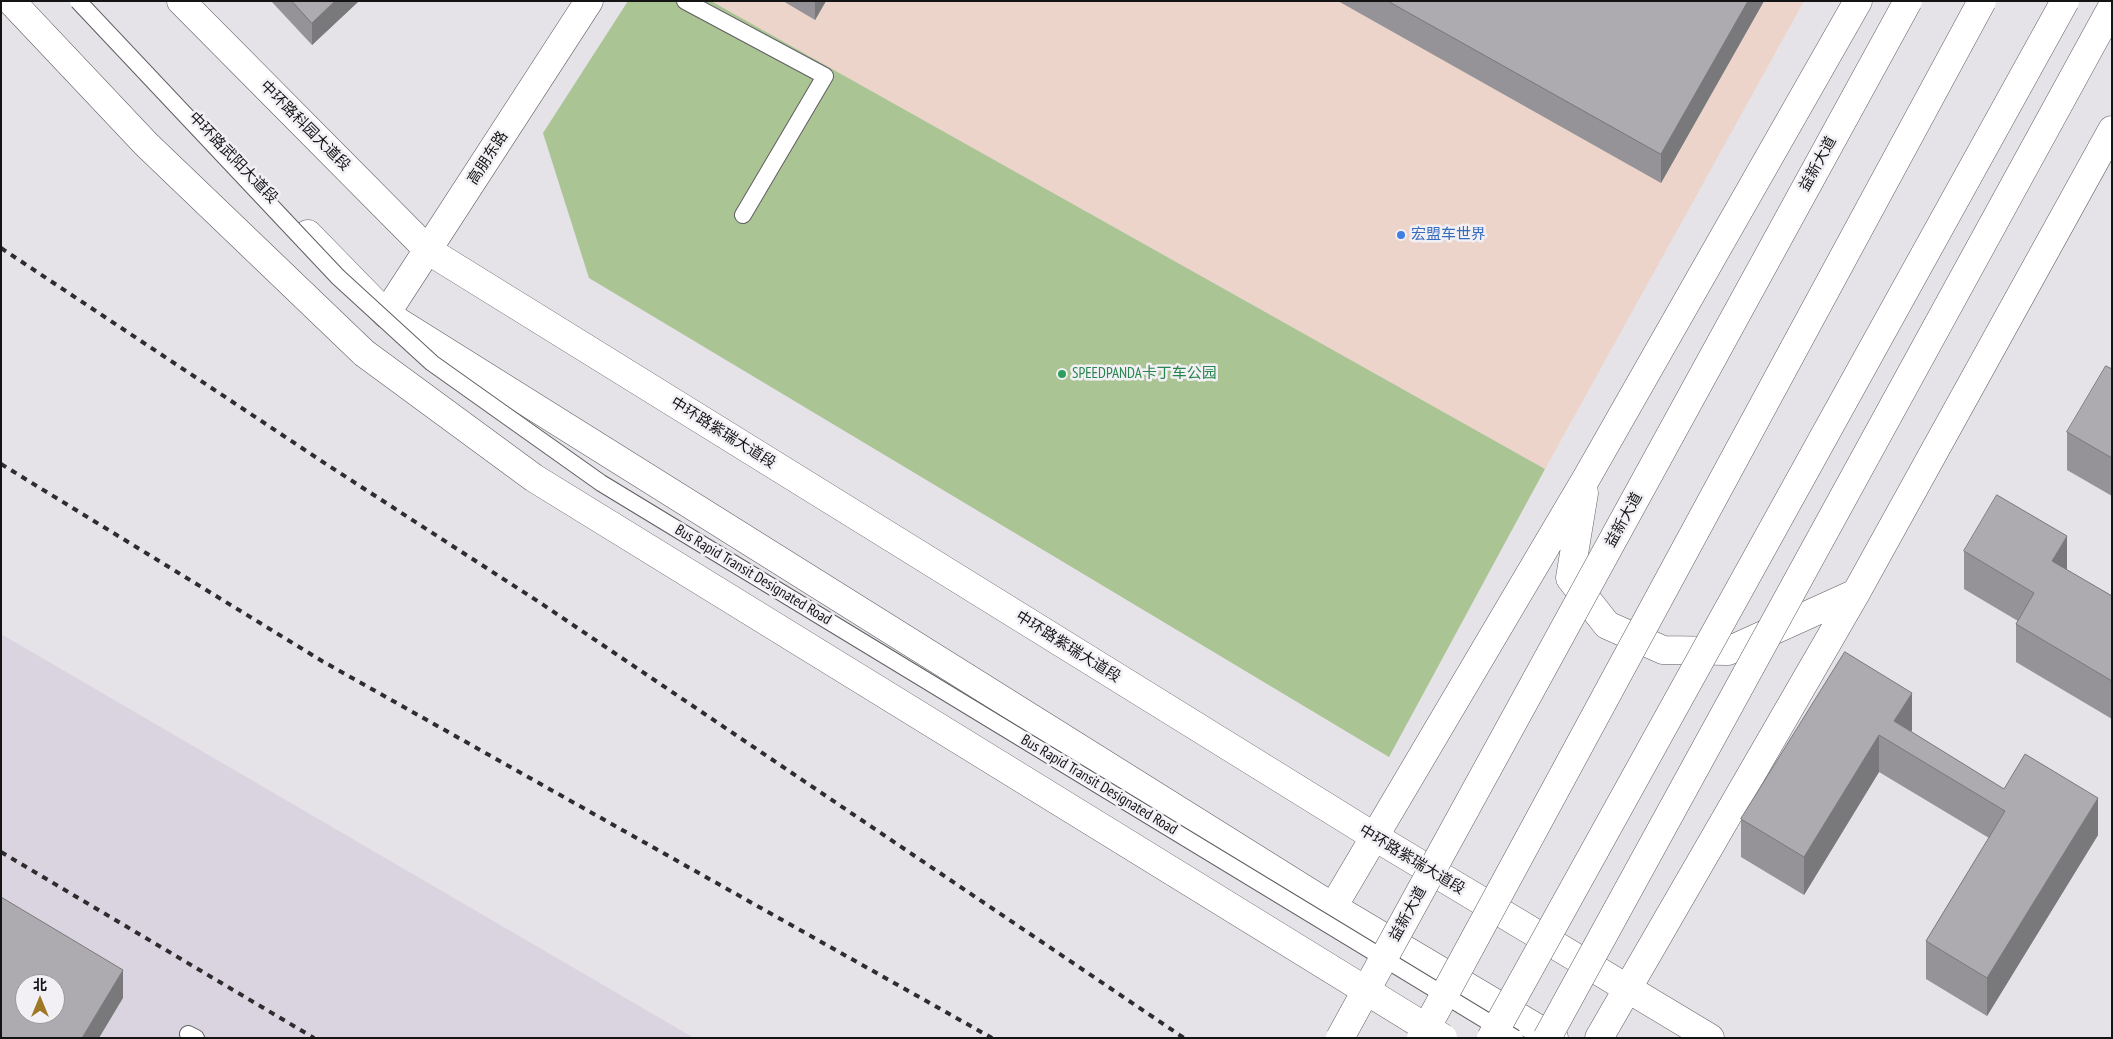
<!DOCTYPE html>
<html>
<head>
<meta charset="utf-8">
<style>
	body { margin:0 }
	#map { position:relative; width:2113px; height:1039px; overflow:hidden; background:#e5e2e8; font-family:"PT Sans Narrow","Noto Sans SC",sans-serif }
	canvas { display:block }
	.frame { position:absolute; inset:0; border:2px solid #141415; pointer-events:none }
	.north { position:absolute; left:15px; top:974px; width:50px; height:50px; box-sizing:border-box; background:#f2f0f5; border:1px solid #99989b; border-radius:50%; rotate:0deg; font-size:14px; font-weight:700; line-height:20px; text-align:center; color:#141415 }
	.north::after { content:''; display:block; margin:auto; width:18px; height:22px; background:#9f7825; clip-path:polygon(50% 0,100% 100%,50% 72%,0 100%) }
</style>
</head>
<body>
<div id="map">
<canvas width="2113" height="1039"></canvas>
<div class="frame"></div>
<div class="north">北</div>
</div>
<script>
const c = document.querySelector('canvas').getContext('2d');
c.lineJoin = 'round';
function fillPath(path, color) { c.fillStyle = color; c.fill(path, 'evenodd'); }
function trace(path, color, width, dash) { c.strokeStyle = color; c.lineWidth = width; c.lineCap = dash ? 'butt' : 'round'; c.setLineDash(dash || []); c.stroke(path); }
function label(font, color, halo, rows, align = 'center') {
  c.font = font + ' "PT Sans Narrow","Noto Sans SC",sans-serif'; c.lineWidth = 5; c.setLineDash([]); c.textBaseline = 'middle'; c.strokeStyle = halo; c.fillStyle = color; for (const [text, x, y, turn = 0] of rows) {
    c.save(); c.translate(x, y); c.rotate((+turn || 0) * Math.PI / 180); c.textAlign = isNaN(turn) ? turn : align; if (halo) c.strokeText(text, 0, 0); c.fillText(text, 0, 0); c.restore();
  }
}
const commercial = new Path2D(`
	M711 1H1804L1545 469Z`);
const built = new Path2D(`
	M1 634 694 1038H1ZM25 984H55V1014H25Z`);
const green = new Path2D(`
	M628 1H711L1545 469 1389 757 589 278 543 133Z`);
const lane = new Path2D(`
	M685 1 825 76 743 215
	M188 1034 196 1038`);
const secondary = new Path2D(`
	M386 314 589 1
	M1584 493 1570 578 1607 625 1663 650 1728 651 1856 593
	M1333 907 1587 477 1858 1
	M1599 1038 1856 593 2112 130`);
const primary = new Path2D(`
	M181 1 429 251 1375 837 1710 1038
	M308 234 386 314 1333 907 1554 1038`);
const highway = new Path2D(`
	M11 1 146 144 364 353`);
const rail = new Path2D(`
	M1 248 326 464 542 604 1184 1038
	M1 464 322 661 992 1038
	M1 852 314 1038`);
const laneBridge = new Path2D(`
	M78 1 338 277 432 363 601 483 1515 1038`);
const primaryBridge = new Path2D(`
	M1340 1038 1908 1
	M1547 1038 2112 7`);
const highwayBridge = new Path2D(`
	M364 353 534 478 1443 1038
	M1421 1038 1982 1
	M1491 1038 2065 1`);
const wall = new Path2D(`
	M271 1H359L312 45Z
	M783 1H826L815 20Z
	M1338 1H1764L1661 183Z
	M2112 369V496L2067 470V432Z
	M1964 551 2067 570 2112 596V719L2016 662V624L2018 621 1964 589Z
	M1845 652 1912 730 1911 732 2004 789 2098 835 1987 1016 1926 979V941L1989 838 1879 772 1804 895 1741 857V819Z`);
const shadedWall = new Path2D(`
	M335 1H359L312 45V23Z
	M815 1H826L815 20Z
	M1748 1H1764L1661 183V154Z
	M2067 536V574L2052 561Z
	M1912 693V730L1901 748 1894 721Z
	M1879 735V772L1804 895V857Z
	M2098 798V835L1987 1016V978Z
	M123 970V998L99 1038H82Z`);
const building = new Path2D(`
	M292 1H335L312 23Z
	M1388 1H1748L1661 154Z
	M2106 366 2112 369V458L2067 432Z
	M1997 495 2067 536 2052 561 2112 596V681L2016 624 2034 593 1964 551Z
	M1845 652 1912 693 1894 721 2004 789 2025 754 2098 798 1987 978 1926 941 2005 811 1879 735 1804 857 1741 819Z
	M1 897 123 970 82 1038H1ZM25 984H55V1014H25Z`);
const markers = [
	[1401,235,5,"#3f7fe0"],
	[1062,374,5,"#2e9e5b"]
];
const streetNames = [
	["中环路科园大道段",305,126,45],
	["中环路武阳大道段",233,158,46],
	["高朋东路",488,158,-57],
	["益新大道",1818,164,-61],
	["中环路紫瑞大道段",723,433,32],
	["益新大道",1624,520,-61],
	["Bus Rapid Transit Designated Road",753,575,31],
	["中环路紫瑞大道段",1068,647,32],
	["Bus Rapid Transit Designated Road",1099,785,31],
	["中环路紫瑞大道段",1412,860,31],
	["益新大道",1408,914,-61]
];
const shopNames = [
	["宏盟车世界",1411,235]
];
const leisureNames = [
	["SPEEDPANDA卡丁车公园",1072,374]
];
fillPath(commercial, '#ecd4ca');
fillPath(built, '#dad4e0');
fillPath(green, '#aac494');
trace(lane, '#605e62', 18);
trace(secondary, '#605e62', 29);
trace(primary, '#605e62', 29);
trace(highway, '#605e62', 29);
trace(lane, '#fff', 16);
trace(secondary, '#fff', 28);
trace(primary, '#fff', 28);
trace(highway, '#fff', 28);
trace(rail, '#2d2c2e', 4, [6, 6]);
trace(laneBridge, '#605e62', 18, []);
trace(primaryBridge, '#605e62', 29, []);
trace(highwayBridge, '#605e62', 29, []);
trace(laneBridge, '#fff', 16);
trace(primaryBridge, '#fff', 28);
trace(highwayBridge, '#fff', 28);
fillPath(wall, '#959397');
fillPath(shadedWall, '#79787b');
fillPath(building, '#adabb0');
trace(building, '#79787b', 1);
for (const [x, y, r, color] of markers) { const dot = new Path2D(); dot.arc(x, y, r, 0, 2 * Math.PI); c.fillStyle = color; c.fill(dot); trace(dot, '#f2f0f5', 2); }
label('15px', '#141415', '#f2f0f5', streetNames);
label('15px', '#366cbe', '#f2f0f5', shopNames, 'left');
label('15px', '#27864d', '#f2f0f5', leisureNames, 'left');
</script>
</body>
</html>
